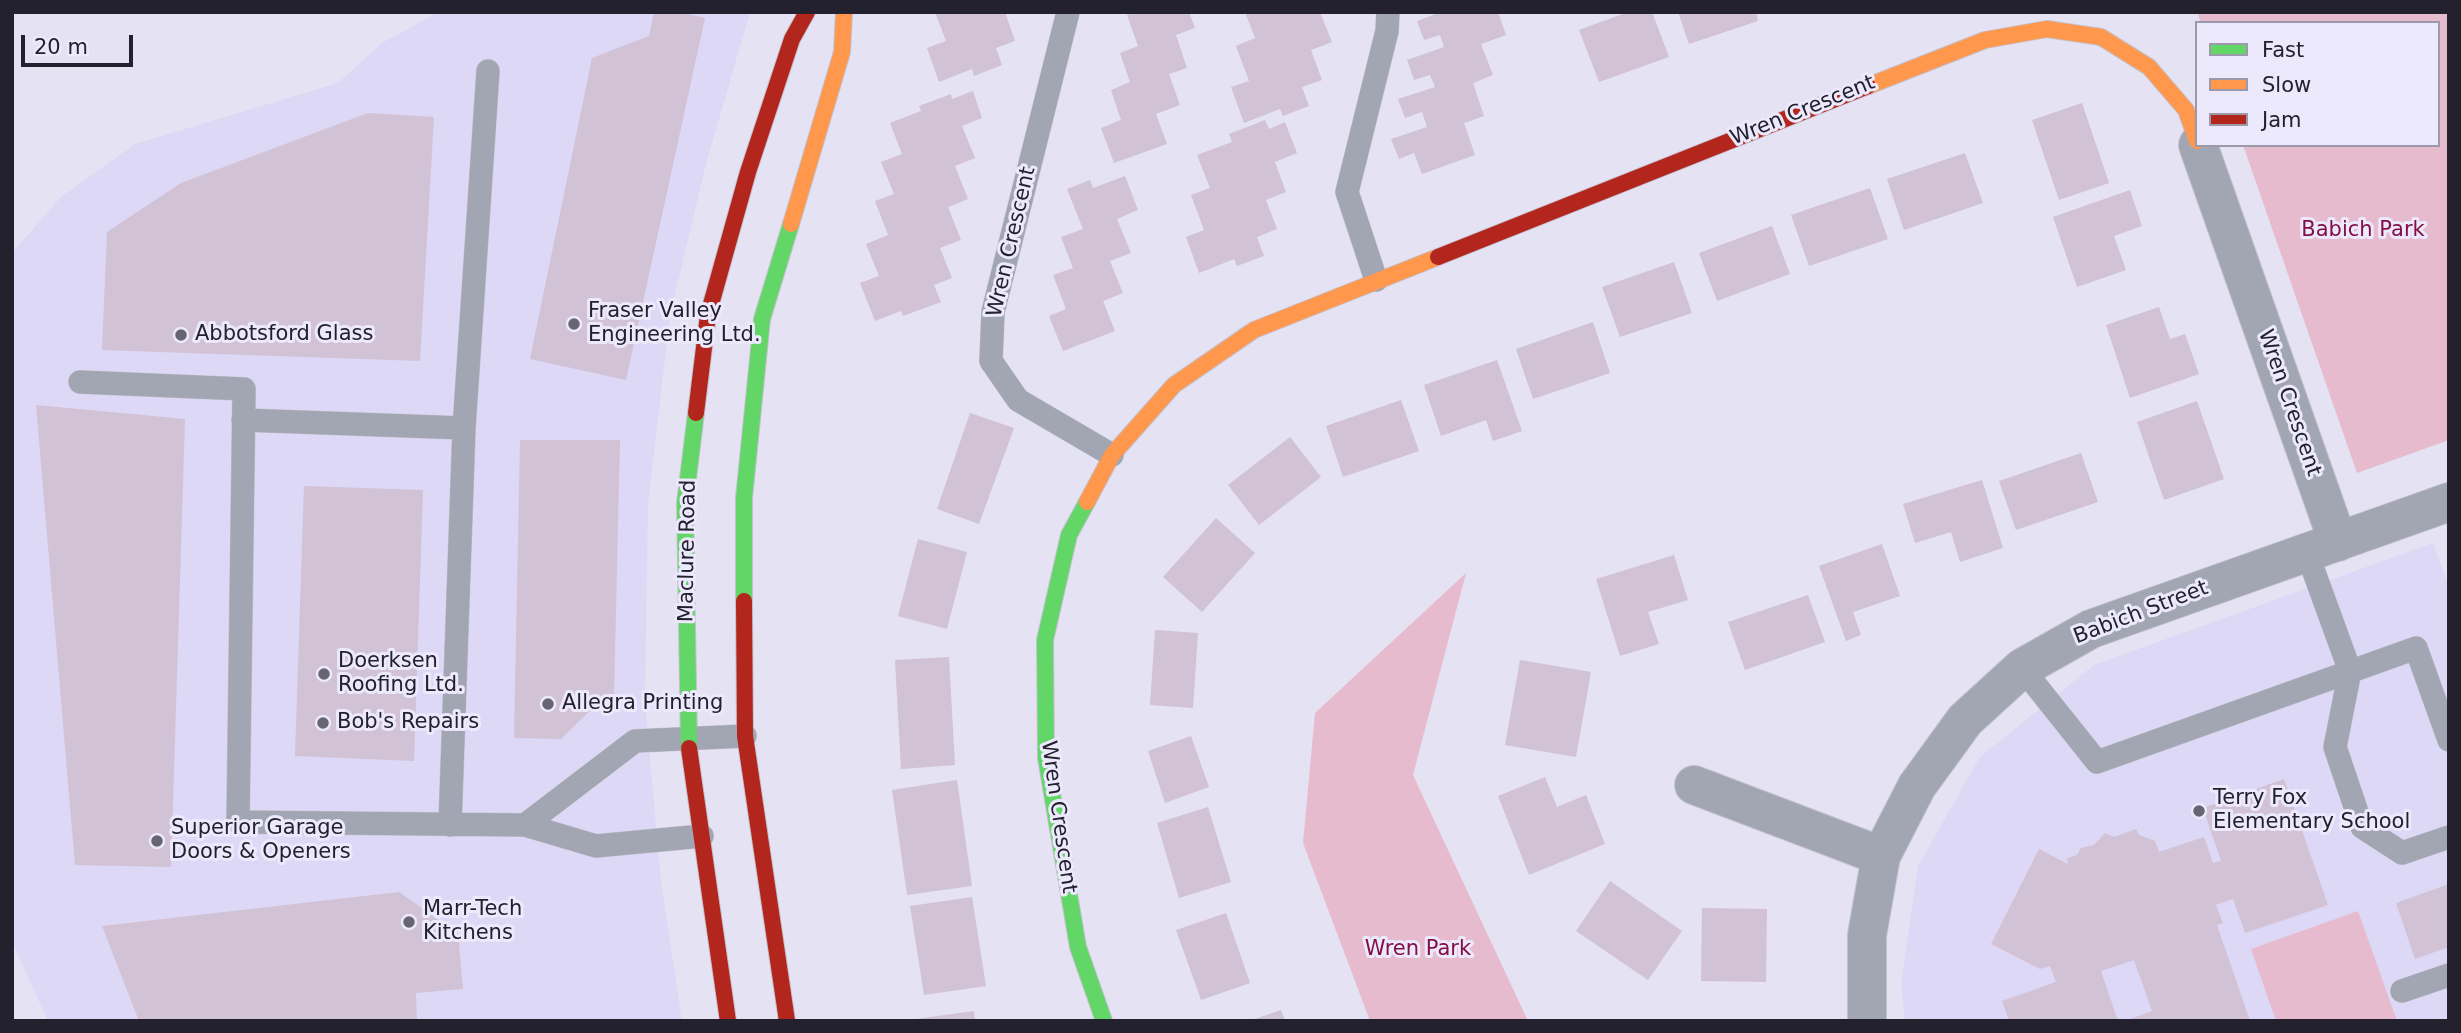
<!DOCTYPE html>
<html>
<head>
<meta charset="utf-8">
<style>
	body { margin:0 }
	#map { position:relative; width:2461px; height:1033px; overflow:hidden; background:#e5e2f3; font-family:"DejaVu Sans",sans-serif }
	canvas { display:block }
	.frame { position:absolute; inset:0; border:14px solid #23212d; pointer-events:none }
	.legend { position:absolute; left:2195px; top:21px; width:245px; height:126px; box-sizing:border-box; background:#ede9fd; border:2px solid #9c99aa; margin:0; padding:9px 12px; list-style:none; font-size:21px; color:#23212d }
	.legend li { display:flex; align-items:center; gap:14px; height:35px }
	.legend b { width:35px; border:2px solid #9c99aa }
	.scale { position:absolute; left:21px; top:35px; width:112px; height:32px; box-sizing:border-box; border:4px solid #23212d; border-top:0; padding-left:9px; font-size:21px; line-height:24px; white-space:nowrap; color:#23212d; -webkit-text-stroke:5px #ede9fd; paint-order:stroke }
</style>
</head>
<body>
<div id="map">
<canvas width="2461" height="1033"></canvas>
<div class="frame"></div>
<ul class="legend">
<li><b style="height:9px;background:#63d668"></b>Fast</li>
<li><b style="height:9px;background:#ff974d"></b>Slow</li>
<li><b style="height:9px;background:#b3261e"></b>Jam</li>
</ul>
<div class="scale">20 m</div>
</div>
<script>
const c = document.querySelector('canvas').getContext('2d');
c.lineJoin = 'round';
function fillPath(path, color) { c.fillStyle = color; c.fill(path, 'evenodd'); }
function trace(path, color, width, dash) { c.strokeStyle = color; c.lineWidth = width; c.lineCap = dash ? 'butt' : 'round'; c.setLineDash(dash || []); c.stroke(path); }
function label(font, color, halo, rows, align = 'center') {
  c.font = font + ' "DejaVu Sans",sans-serif'; c.lineWidth = 6; c.setLineDash([]); c.textBaseline = 'middle'; c.strokeStyle = halo; c.fillStyle = color; for (const [text, x, y, turn = 0] of rows) {
    c.save(); c.translate(x, y); c.rotate((+turn || 0) * Math.PI / 180); c.textAlign = isNaN(turn) ? turn : align; if (halo) c.strokeText(text, 0, 0); c.fillText(text, 0, 0); c.restore();
  }
}
const built = new Path2D(`
	M439 12H750L706 164 670 315 648 505 645 702 661 881 682 1021H48L12 942V253L61 197 135 144 338 83 382 43Z
	M2433 543 2449 587V1021H1905L1901 984 1918 866 1980 757 2094 665Z`);
const green = new Path2D(`
	M2197 12H2449V440L2357 473 2243 145H2438V23H2201Z
	M1466 573 1413 775 1528 1021H1370L1303 843 1315 713Z
	M2358 911 2397 1021H2276L2251 949Z`);
const building = new Path2D(`
	M654 12H680L705 18 626 380 530 359 592 58 649 36Z
	M935 12H1005L1015 41 996 48 1002 65 974 76 972 69 939 82 927 48 946 41Z
	M1135 12H1189L1195 28 1176 35 1187 68 1169 74 1180 105 1156 114 1167 144 1114 163 1101 128 1121 120 1111 90 1130 82 1120 53 1138 46 1127 15Z
	M1245 12H1320L1332 42 1311 50 1322 80 1302 87 1309 106 1283 116 1280 109 1244 123 1231 87 1249 81 1236 46 1255 38Z
	M1441 12H1498L1506 35 1481 44 1493 75 1473 83 1484 116 1464 123 1475 155 1422 174 1414 153 1399 159 1391 139 1427 127 1422 112 1405 118 1398 99 1435 87 1430 75 1414 80 1407 60 1444 47 1440 35 1424 40 1417 21Z
	M1628 12H1652L1669 57 1599 82 1579 30Z
	M1678 12H1756L1758 21 1689 44Z
	M973 91 982 118 962 126 975 158 955 166 968 199 948 207 961 240 940 248 952 278 934 285 941 302 903 316 901 311 875 321 860 283 879 276 866 244 888 235 875 201 894 194 881 162 902 154 890 123 921 111 919 106 951 94 952 99Z
	M2082 103 2109 183 2059 200 2032 120Z
	M368 113 434 117 420 361 102 350 107 232 181 183Z
	M1265 120 1269 129 1285 122 1297 153 1275 162 1286 192 1266 200 1277 229 1257 237 1264 256 1237 266 1234 259 1199 273 1186 237 1204 230 1191 195 1210 188 1197 155 1232 142 1229 134Z
	M1965 153 1983 203 1904 230 1887 179Z
	M1125 176 1138 210 1117 219 1131 253 1110 261 1123 293 1103 301 1115 331 1063 351 1049 316 1066 309 1053 275 1073 268 1061 237 1083 229 1067 189 1090 180 1093 188Z
	M1870 188 1888 239 1809 266 1791 215Z
	M2130 190 2142 226 2114 236 2126 270 2077 287 2053 217Z
	M1772 226 1790 274 1717 301 1699 253Z
	M1674 262 1692 313 1620 337 1602 287Z
	M2159 307 2170 339 2185 334 2199 374 2130 398 2106 325Z
	M1593 322 1610 373 1533 399 1516 349Z
	M1497 360 1522 431 1493 441 1486 420 1441 436 1424 385Z
	M1401 400 1419 451 1343 477 1326 426Z
	M2197 401 2224 479 2164 500 2137 422Z
	M36 405 185 419 171 867 75 865Z
	M970 413 1014 428 979 524 937 509Z
	M1290 437 1321 477 1259 525 1228 485Z
	M520 440H620L614 695H606L561 739 514 738Z
	M2081 453 2098 502 2016 530 1999 481Z
	M1982 480 2003 548 1960 562 1951 532 1915 543 1903 504Z
	M304 486 423 490 414 761 295 756Z
	M1216 518 1255 553 1202 612 1163 577Z
	M918 539 967 552 947 629 898 616Z
	M1882 544 1900 596 1853 612 1861 635 1846 641 1819 566Z
	M1674 555 1688 600 1648 612 1659 644 1620 656 1596 579Z
	M1808 595 1825 642 1745 670 1728 622Z
	M1155 630 1198 633 1193 708 1150 705Z
	M949 657 955 765 901 769 895 660Z
	M1520 660 1591 672 1576 757 1505 745Z
	M1191 736 1209 787 1165 803 1148 751Z
	M1545 777 1557 807 1586 795 1605 844 1529 875 1498 796Z
	M2284 779 2328 905 2245 933 2233 899 2216 905 2223 923 2217 925 2250 1021H2125L2152 1011 2134 960 2101 971 2118 1021H2009L2002 1001 2056 982 2050 966 2040 969 1991 944 2039 849 2068 864 2067 858 2077 855 2081 848 2094 845 2105 833 2114 837 2136 829 2139 835 2155 841 2159 852 2204 837 2213 863 2221 861 2203 808Z
	M957 780 972 886 907 895 892 790Z
	M1208 807 1231 882 1179 898 1157 823Z
	M1610 881 1682 931 1648 980 1576 931Z
	M2449 884V947L2415 959 2396 903Z
	M399 892 458 934 463 989 416 993 417 1021H139L102 926Z
	M972 897 986 986 924 995 910 906Z
	M1702 908 1767 909 1766 982 1701 981Z
	M1226 913 1250 983 1201 1000 1176 930Z
	M1281 1010 1285 1021H1252V1020Z
	M974 1011 975 1021H916V1019Z`);
const lane = new Path2D(`
	M1068 12 993 312 991 361 1018 400 1112 455
	M1376 280 1347 192 1387 31 1388 12
	M80 382 244 389 238 822 525 825 635 741 745 736
	M243 420 464 428
	M2307 553 2350 671 2335 747 2362 827 2402 853 2449 837
	M2022 668 2097 762 2416 648 2449 740
	M450 825 464 428 488 71
	M525 825 596 846 702 836
	M2402 991 2449 975`);
const street = new Path2D(`
	M2198 145 2338 542
	M1694 785 1881 856
	M1867 1021V935L1881 856 1917 786 1965 720 2022 668 2091 629 2449 502`);
const fast = new Path2D(`
	M1087 502 1069 535 1045 640 1046 758 1078 947 1104 1021
	M744 601V498L762 319 791 224
	M689 748 685 503 696 413`);
const slow = new Path2D(`
	M1868 86 1985 40 2047 29 2101 37 2149 67 2186 110 2197 141
	M791 224 842 52 844 12
	M1087 502 1112 455 1174 385 1254 330 1438 257`);
const jam = new Path2D(`
	M1438 257 1868 86
	M696 413 708 315 748 172 792 39 807 12
	M744 601 745 736 787 1021
	M689 748 728 1021`);
const markers = [
	[574,324,7,"#676572"],
	[181,335,7,"#676572"],
	[324,674,7,"#676572"],
	[548,704,7,"#676572"],
	[323,723,7,"#676572"],
	[2199,811,7,"#676572"],
	[157,841,7,"#676572"],
	[409,922,7,"#676572"]
];
const streetNames = [
	["Wren Crescent",1803,111,-22],
	["Wren Crescent",1012,242,-77],
	["Wren Crescent",2289,403,71],
	["Maclure Road",688,551,-89],
	["Babich Street",2141,613,-21],
	["Wren Crescent",1058,817,82]
];
const parkNames = [
	["Babich Park",2363,231],
	["Wren Park",1418,950]
];
const poiNames = [
	["Fraser Valley",588,312],
	["Engineering Ltd.",588,336],
	["Abbotsford Glass",195,335],
	["Doerksen",338,662],
	["Roofing Ltd.",338,686],
	["Allegra Printing",562,704],
	["Bob's Repairs",337,723],
	["Terry Fox",2213,799],
	["Elementary School",2213,823],
	["Superior Garage",171,829],
	["Doors & Openers",171,853],
	["Marr-Tech",423,910],
	["Kitchens",423,934]
];
fillPath(built, '#ddd8f5');
fillPath(green, '#e7bbce');
fillPath(building, '#d1c2d6');
trace(lane, '#c3c1ce', 24);
trace(street, '#c3c1ce', 40);
trace(fast, '#c3c1ce', 18);
trace(slow, '#c3c1ce', 18);
trace(jam, '#c3c1ce', 18);
trace(lane, '#a1a6b2', 23);
trace(street, '#a1a6b2', 38);
trace(fast, '#63d668', 16);
trace(slow, '#ff974d', 16);
trace(jam, '#b3261e', 16);
for (const [x, y, r, color] of markers) { const dot = new Path2D(); dot.arc(x, y, r, 0, 2 * Math.PI); c.fillStyle = color; c.fill(dot); trace(dot, '#ede9fd', 2.5); }
label('21px', '#23212d', '#ede9fd', streetNames);
label('21px', '#841043', '#ede9fd', parkNames);
label('21px', '#23212d', '#ede9fd', poiNames, 'left');
</script>
</body>
</html>
